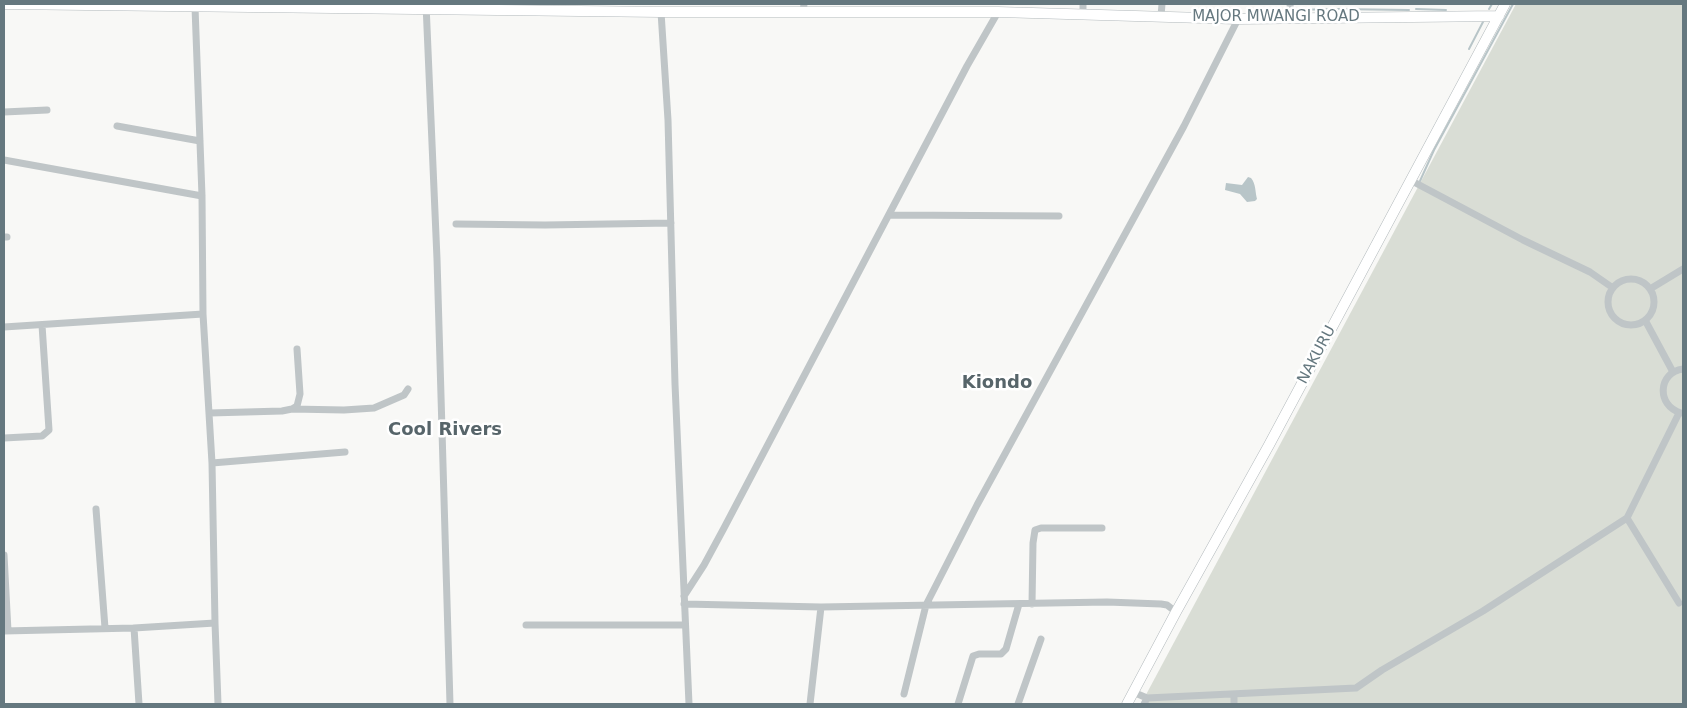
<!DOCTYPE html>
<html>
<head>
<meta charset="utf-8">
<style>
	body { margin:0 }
	#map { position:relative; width:1687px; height:708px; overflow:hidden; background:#f8f8f6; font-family:"DejaVu Sans",sans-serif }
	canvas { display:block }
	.frame { position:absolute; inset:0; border:5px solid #65787f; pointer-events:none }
</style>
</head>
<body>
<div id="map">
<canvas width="1687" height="708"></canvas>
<div class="frame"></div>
</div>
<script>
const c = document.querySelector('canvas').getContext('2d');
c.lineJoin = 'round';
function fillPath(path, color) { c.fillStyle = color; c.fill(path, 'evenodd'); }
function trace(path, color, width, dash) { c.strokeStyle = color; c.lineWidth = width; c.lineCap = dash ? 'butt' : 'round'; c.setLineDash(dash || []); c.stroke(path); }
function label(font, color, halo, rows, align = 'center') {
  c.font = font + ' "DejaVu Sans",sans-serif'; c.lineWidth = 5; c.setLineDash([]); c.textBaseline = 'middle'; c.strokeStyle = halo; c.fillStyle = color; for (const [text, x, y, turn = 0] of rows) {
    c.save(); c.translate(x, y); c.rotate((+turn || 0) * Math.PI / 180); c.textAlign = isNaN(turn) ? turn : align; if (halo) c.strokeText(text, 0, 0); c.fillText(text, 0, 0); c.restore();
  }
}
const green = new Path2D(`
	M1516 4H1683V704H1141Z`);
const water = new Path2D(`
	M1248 177 1251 178C1256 184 1255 191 1257 199L1255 201 1247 202 1240 194 1225 190 1226 183 1242 185Z`);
const stream = new Path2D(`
	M1416 9 1446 10
	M1489 9 1492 4
	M1295 10 1336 9 1409 10
	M1469 49 1484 20
	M1420 181 1434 150 1513 4`);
const street = new Path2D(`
	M426 4 437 259 450 704
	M1290 4 1291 18
	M195 7 202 196 203 314 212 463 215 623 218 704
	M661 12 668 120 675 384 689 704
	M803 12 804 4
	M1083 15V4
	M1161 16 1162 4
	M4 112 47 110
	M117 126 200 141
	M4 160 202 196
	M1410 180 1523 240 1590 272 1613 288
	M889 215 1059 216
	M456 224 545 225 671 223
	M4 237H7
	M1608 302a23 23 0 1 1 46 0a23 23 0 1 1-46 0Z
	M1650 289 1683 269
	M1645 320 1673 372
	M4 327 203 314
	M292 409 344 410 374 408 404 395 408 389
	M210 413 282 411 292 409 297 406 300 394 297 349
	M1681 413C1656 406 1658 372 1683 369
	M4 438 42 436 49 430 42 325
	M212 463 345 452
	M96 509 105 628
	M1627 518 1679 603
	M4 555 8 631
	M684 596 704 565 724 528 967 66 998 12
	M684 604 821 607 1107 602 1161 604 1167 605 1176 612
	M1032 604 1033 543 1035 530 1041 528H1102
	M526 625H685
	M134 628 139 704
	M4 631 134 628 215 623
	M1133 692 1147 698 1144 704
	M904 694 926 605 977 505 1184 126 1238 19
	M1234 694V704
	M1147 698 1356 688 1382 670 1483 611 1627 518 1679 413
	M810 704 821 607
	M958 704 973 656 979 654H1001L1006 649 1019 604
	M1018 704 1041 639`);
const secondary = new Path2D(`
	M4 4 661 12H998L1238 19 1499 16
	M1127 704 1176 612 1269 445 1505 4`);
const streetNames = [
	["MAJOR MWANGI ROAD",1276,17],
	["NAKURU",1317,355,-62]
];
const quarterNames = [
	["Kiondo",997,383],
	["Cool Rivers",445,430]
];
fillPath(green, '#d9ddd5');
fillPath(water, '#b8c5c8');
trace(stream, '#b8c5c8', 2);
trace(secondary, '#b2b9bc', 11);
trace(street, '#bfc5c7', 7);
trace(secondary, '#fff', 10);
label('15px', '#65787f', '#fff', streetNames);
label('bold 18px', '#57656a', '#fff', quarterNames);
</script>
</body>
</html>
